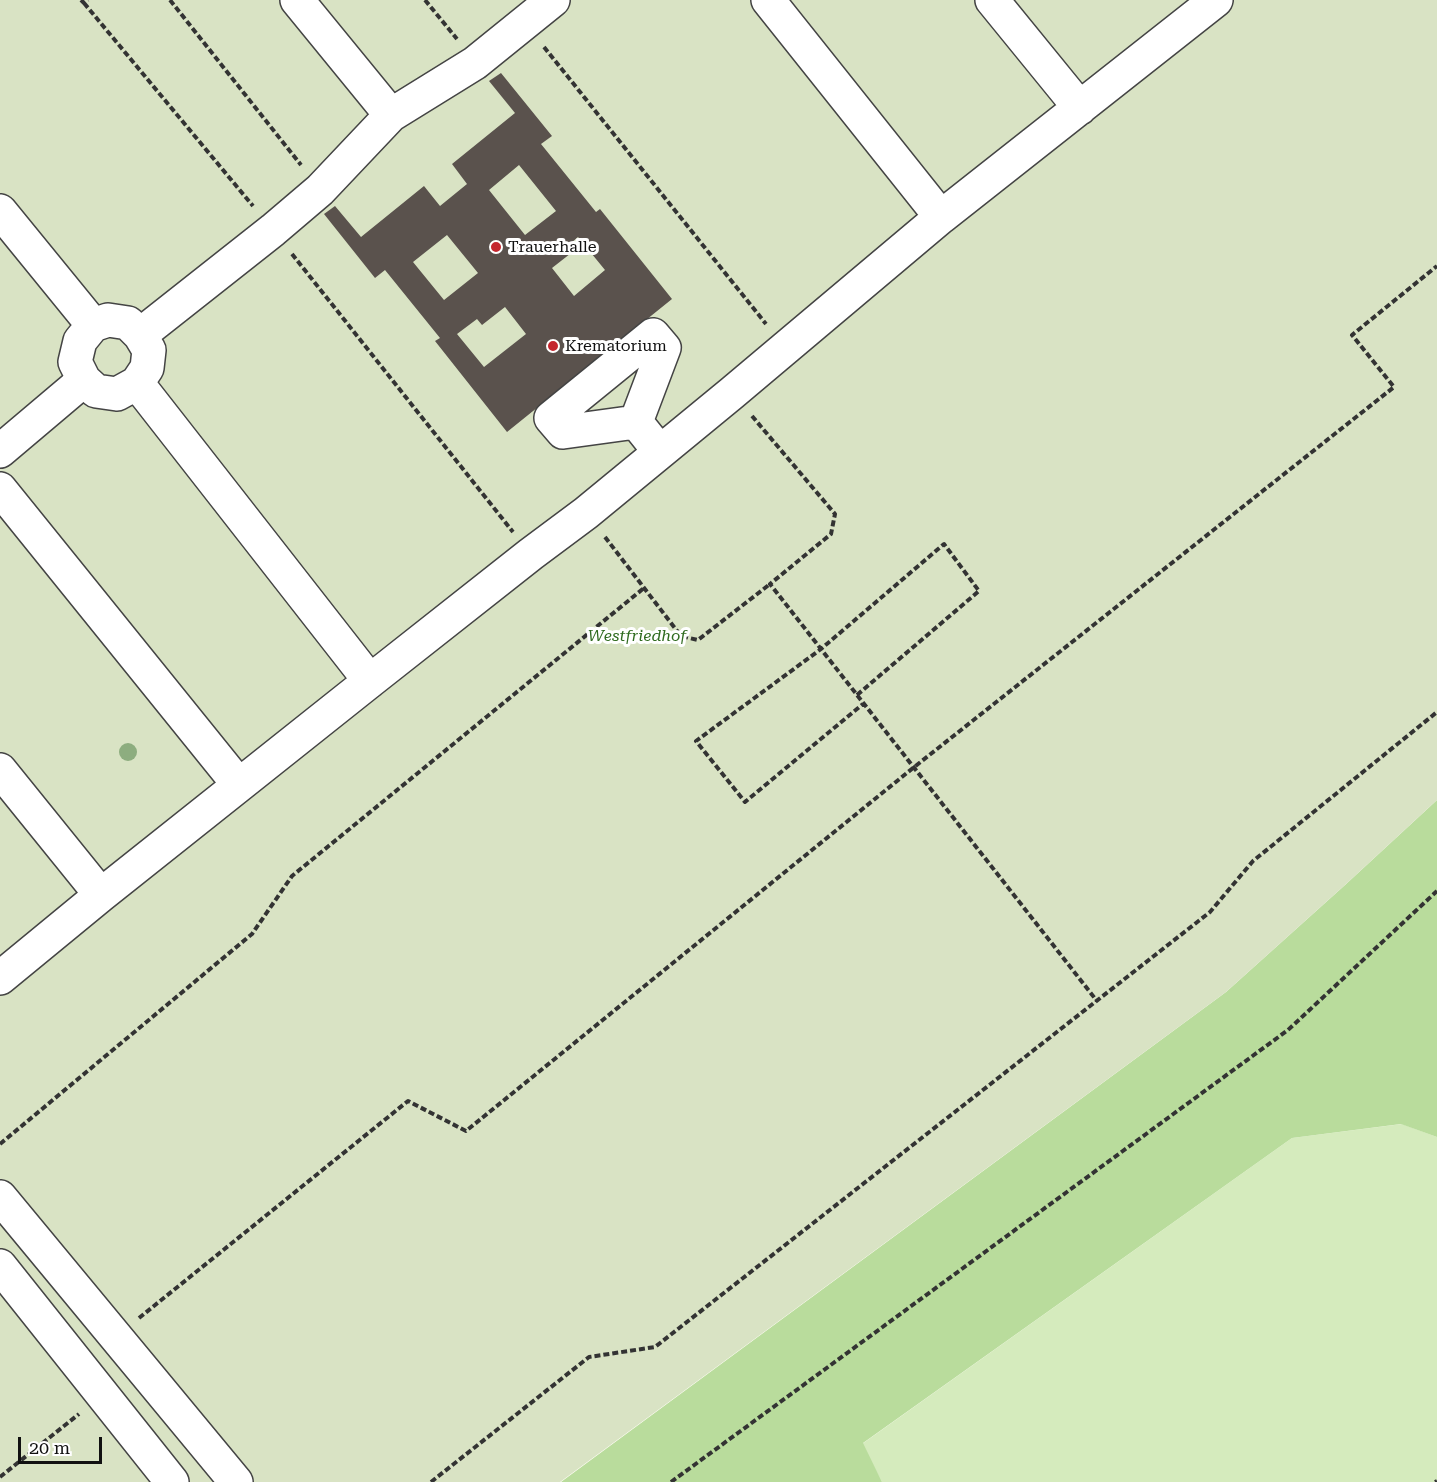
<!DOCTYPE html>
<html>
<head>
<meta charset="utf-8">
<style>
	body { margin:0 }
	#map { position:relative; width:1437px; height:1482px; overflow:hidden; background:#fffdf5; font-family:"Roboto Serif",serif }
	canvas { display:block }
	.scale { position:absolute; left:18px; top:1437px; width:84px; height:27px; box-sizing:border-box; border:3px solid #111; border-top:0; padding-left:8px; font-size:18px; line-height:21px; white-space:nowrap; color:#111; -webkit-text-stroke:4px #fff; paint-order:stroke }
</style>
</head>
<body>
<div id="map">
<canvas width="1437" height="1482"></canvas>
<div class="scale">20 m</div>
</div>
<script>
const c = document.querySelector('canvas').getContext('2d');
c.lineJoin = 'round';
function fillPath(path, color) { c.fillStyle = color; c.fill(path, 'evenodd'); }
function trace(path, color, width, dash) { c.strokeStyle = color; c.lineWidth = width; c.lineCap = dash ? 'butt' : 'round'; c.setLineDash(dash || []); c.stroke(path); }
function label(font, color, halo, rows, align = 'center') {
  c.font = font + ' "Roboto Serif",serif'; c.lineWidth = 6; c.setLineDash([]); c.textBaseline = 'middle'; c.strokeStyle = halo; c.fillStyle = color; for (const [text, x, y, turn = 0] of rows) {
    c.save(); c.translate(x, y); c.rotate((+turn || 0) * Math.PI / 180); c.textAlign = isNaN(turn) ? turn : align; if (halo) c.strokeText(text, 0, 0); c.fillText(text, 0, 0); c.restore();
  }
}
const green = new Path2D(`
	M1402 1124 1437 1137V1482H882L862 1444 1292 1138Z`);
const forest = new Path2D(`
	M1437 800V1137L1401 1124 1292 1138 863 1443 882 1482H561L1226 992 1345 885Z`);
const cemetery = new Path2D(`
	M0 0H1437V800L1345 885 1226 992 560 1482H0Z`);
const building = new Path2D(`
	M501 73 552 136 541 144 596 212 600 209 672 299 507 432 435 341 440 338 385 270 375 278 324 214 335 206 361 237 424 186 440 206 467 184 452 164 515 113 489 81ZM519 165 556 211 525 235 489 190ZM447 235 478 273 444 300 413 262ZM578 237 605 270 574 296 552 268 575 250 570 244ZM505 307 526 334 484 367 457 334 477 319 482 325Z`);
const path = new Path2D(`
	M81 0 84 3 88 0
	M170 0 301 165
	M425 0 457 39
	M84 3 253 206
	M544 47 766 324
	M292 254 513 532
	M752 416 835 514 831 534 770 584 1097 1001
	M605 537 681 636 698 640 770 584
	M857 695 979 591 944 544 821 649 696 741 745 802 863 704
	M0 1144 252 934 292 876 644 588
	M139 1318 408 1101 466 1131 913 768 1394 387 1352 335 1437 266
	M0 1477 79 1414
	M431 1482 589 1357 655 1347 1210 912 1253 861 1437 712
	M671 1482 1288 1030 1437 891
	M1435 1482 1437 1481`);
const minor = new Path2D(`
	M297 0 391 115
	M768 0 941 217
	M992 0 1080 108
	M0 211 93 325
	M84 380 75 362 80 341 93 325 108 320 128 323 140 335
	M137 383 370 681
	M636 422 563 432 551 418 653 335 664 348 636 422 660 452
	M0 451 84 380 96 391 117 394 137 383 147 368 149 350 140 335 273 230 320 190 391 115 475 63 553 0
	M0 489 239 785
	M0 770 101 895
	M0 978 101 895 370 681 531 554 586 513 732 393 941 217 1216 0
	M0 1197 236 1482
	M0 1266 172 1482`);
const trees = [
	[128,752]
];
const markers = [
	[496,247,6,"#c4262e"],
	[553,346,6,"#c4262e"]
];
const poiNames = [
	["Trauerhalle",508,247],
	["Krematorium",565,346]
];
const parkNames = [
	["Westfriedhof",637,636]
];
fillPath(green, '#d5ebbd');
fillPath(forest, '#b9dc9c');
fillPath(cemetery, '#d9e3c4');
fillPath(building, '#5a524d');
trace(minor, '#444', 36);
trace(path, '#333', 4, [6, 3]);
trace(minor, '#fff', 33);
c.fillStyle = '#8dad7f';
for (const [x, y] of trees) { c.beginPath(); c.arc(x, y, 9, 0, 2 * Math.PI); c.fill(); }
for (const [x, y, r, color] of markers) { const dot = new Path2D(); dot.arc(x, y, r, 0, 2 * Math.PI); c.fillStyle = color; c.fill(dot); trace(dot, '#fff', 2); }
label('16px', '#111', '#fff', poiNames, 'left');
label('italic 16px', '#2f6b1f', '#fff', parkNames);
</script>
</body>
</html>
